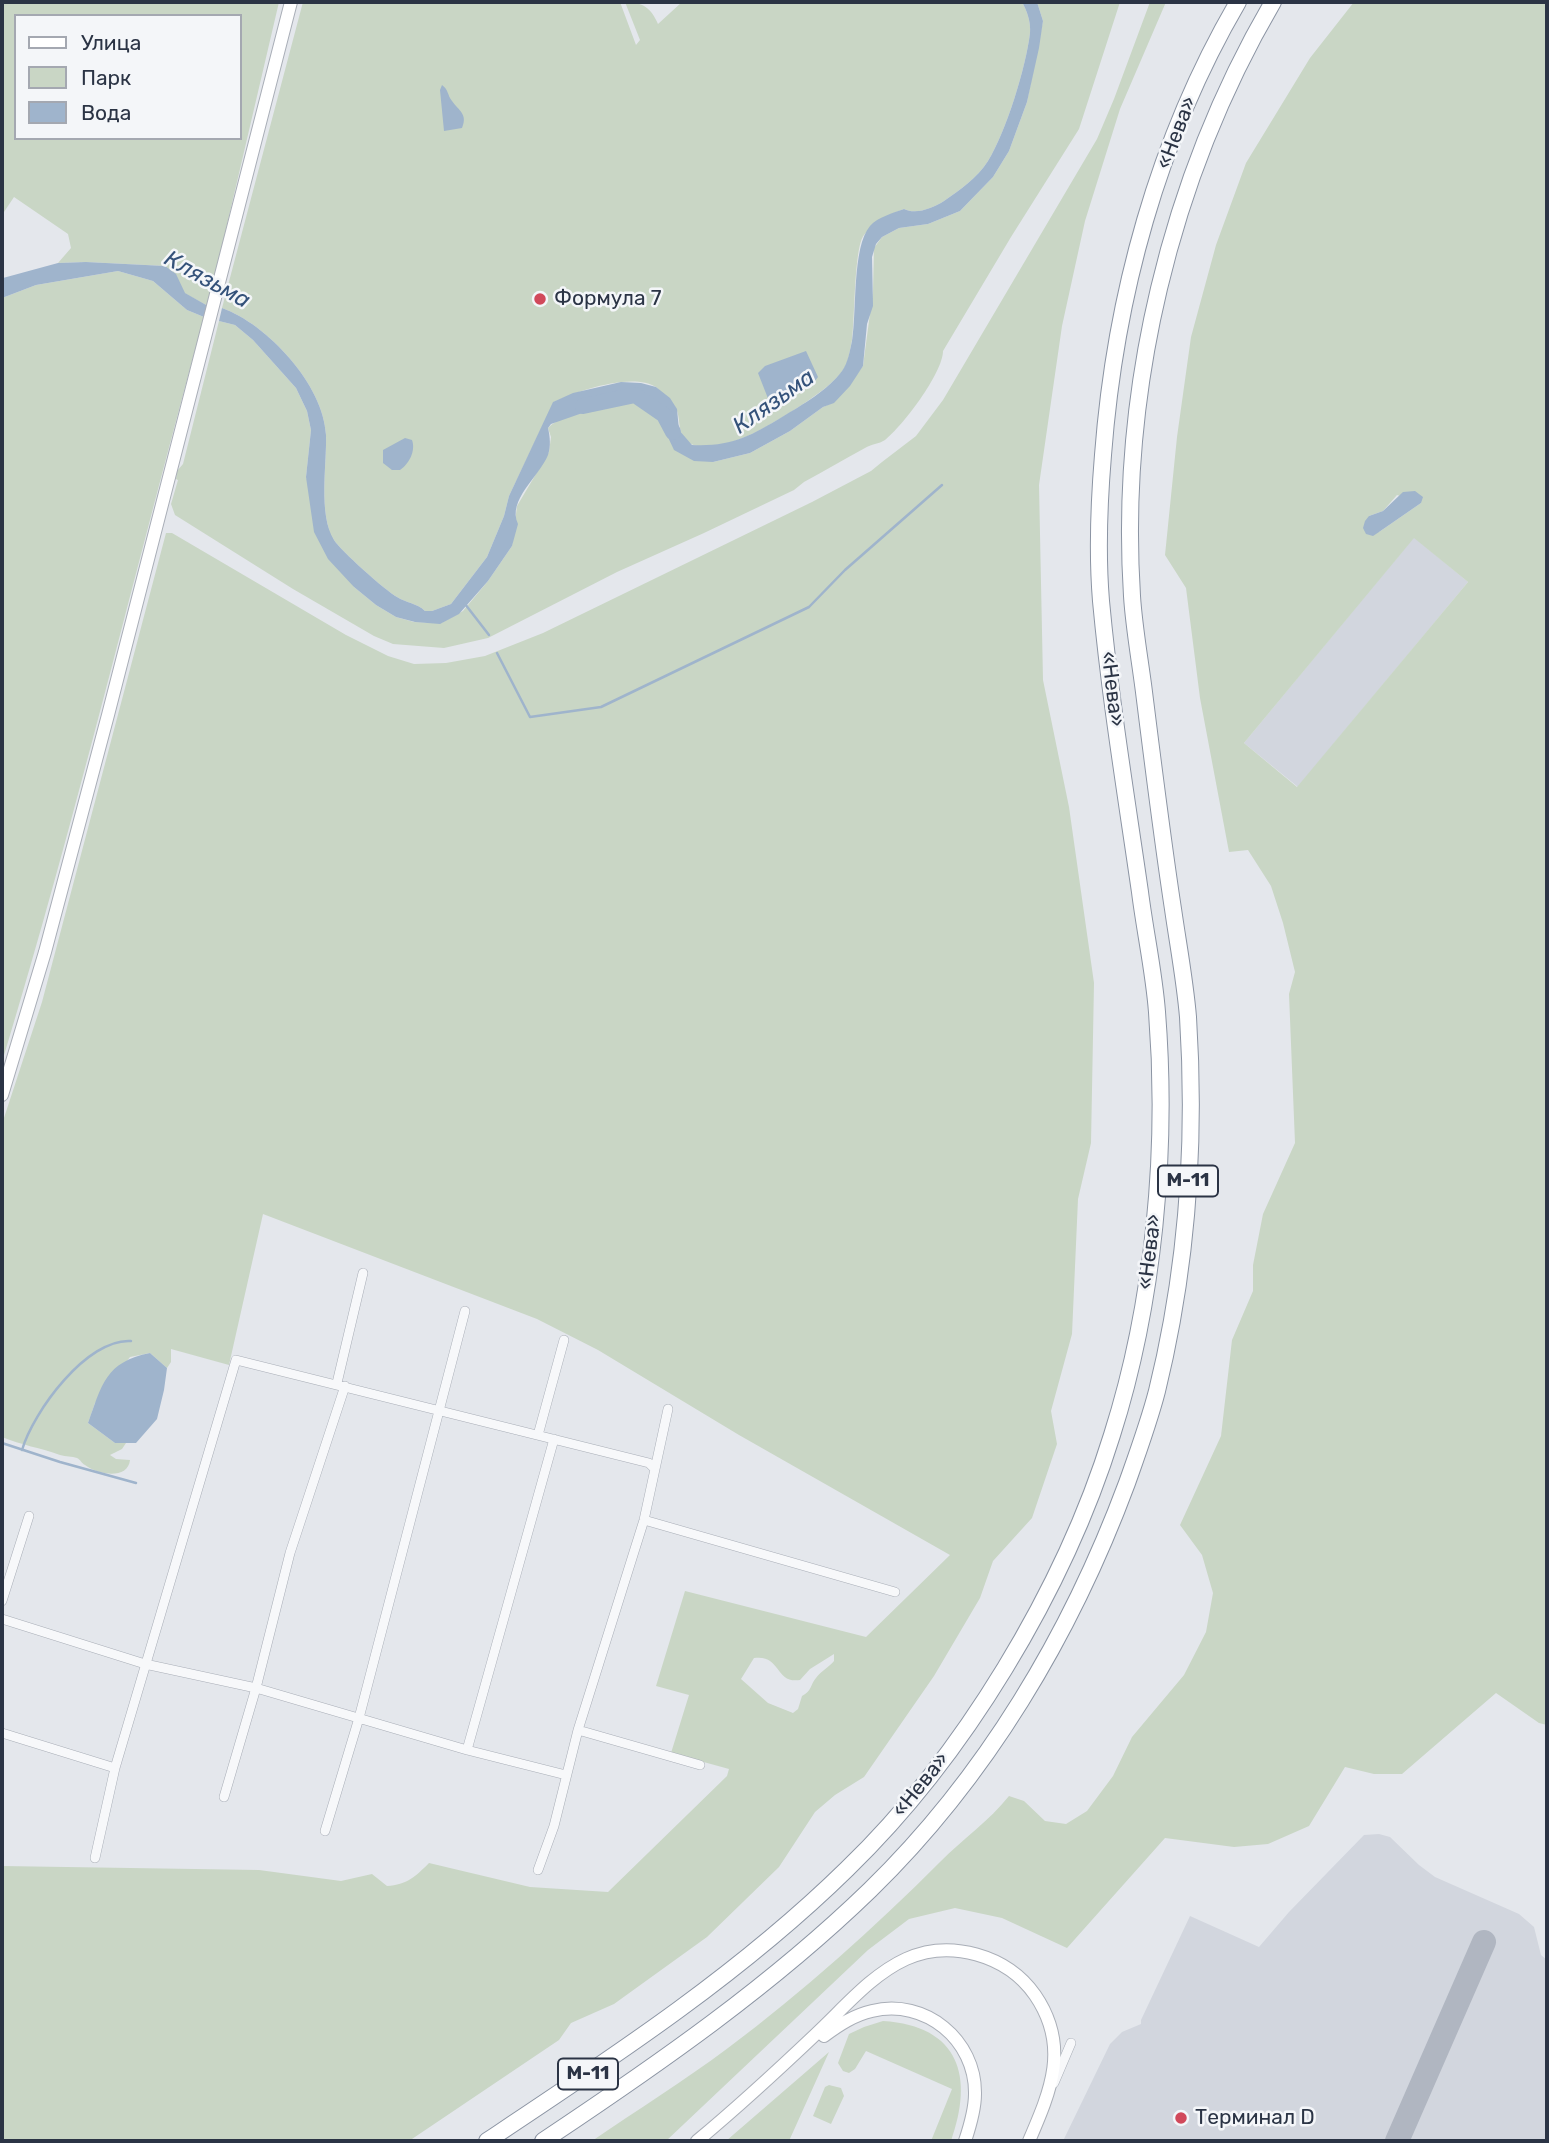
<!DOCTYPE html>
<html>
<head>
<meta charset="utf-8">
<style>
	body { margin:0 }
	#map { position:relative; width:1549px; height:2143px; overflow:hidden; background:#e4e7ec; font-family:Rubik,sans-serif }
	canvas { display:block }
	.frame { position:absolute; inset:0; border:4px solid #2b3445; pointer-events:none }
	.legend { position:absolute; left:14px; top:14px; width:228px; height:126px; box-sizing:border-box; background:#f4f6f9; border:2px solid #a4a8b1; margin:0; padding:9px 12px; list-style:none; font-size:21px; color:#2b3445 }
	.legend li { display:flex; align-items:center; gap:14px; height:35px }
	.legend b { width:35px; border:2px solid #a4a8b1 }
</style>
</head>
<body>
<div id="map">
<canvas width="1549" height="2143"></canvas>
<div class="frame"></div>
<ul class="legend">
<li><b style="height:9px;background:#fff"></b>Улица</li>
<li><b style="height:19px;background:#c9d6c5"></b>Парк</li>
<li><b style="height:19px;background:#9fb4cc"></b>Вода</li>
</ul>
</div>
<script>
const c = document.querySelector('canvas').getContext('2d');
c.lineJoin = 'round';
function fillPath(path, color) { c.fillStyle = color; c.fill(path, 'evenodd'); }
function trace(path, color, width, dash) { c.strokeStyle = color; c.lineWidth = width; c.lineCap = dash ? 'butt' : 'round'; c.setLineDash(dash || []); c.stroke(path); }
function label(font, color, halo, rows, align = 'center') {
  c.font = font + ' Rubik,sans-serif'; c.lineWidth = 5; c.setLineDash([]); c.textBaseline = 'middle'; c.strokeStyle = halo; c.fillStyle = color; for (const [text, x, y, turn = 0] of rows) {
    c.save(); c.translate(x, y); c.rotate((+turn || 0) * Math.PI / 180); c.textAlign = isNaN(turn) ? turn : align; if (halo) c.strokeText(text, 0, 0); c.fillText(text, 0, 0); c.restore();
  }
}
const built = new Path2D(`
	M1414 537 1468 582 1298 787 1244 743Z
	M1379 1834 1390 1837 1419 1865 1435 1877 1519 1914 1534 1927 1541 1955 1547 1960V2141H1063L1110 2044 1122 2032 1141 2024V2020L1190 1916 1259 1947 1289 1912 1364 1835Z`);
const green = new Path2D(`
	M2 2H279L208 306 184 293 165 266 86 262 58 263 71 248 68 234 14 197 2 215ZM16 16H240V138H16Z
	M303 2H620L636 45 640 40 625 2C643 2 651 8 658 24L682 2H1022C1027 11 1031 22 1030 33 1026 67 1006 132 988 161 977 178 960 190 944 201 933 208 916 215 904 209 888 215 875 222 864 235 854 247 855 319 852 340 850 349 849 362 843 370 831 389 782 418 762 429 744 439 710 453 691 444 677 437 681 422 677 411 676 406 671 402 667 399 664 396 660 390 656 387 632 372 577 391 554 402L509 496 504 516 487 557 451 604 432 611H425C417 603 406 603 397 597 386 591 340 550 334 540 318 514 327 464 326 435 324 385 267 324 222 308Z
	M1037 2H1120L1079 129 1011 237 943 351C943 373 902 427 885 440 879 444 871 444 865 448 844 459 825 471 804 482L794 490 704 533 617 572 488 638 444 648 393 644 374 636 293 589 175 515 171 504 178 480 176 479 177 471 183 464 219 321 235 325 253 340 296 388 307 411 311 430 306 477 354 587 376 605 396 617 414 622 441 623 463 611 488 581 512 546 517 506 549 452 551 437 548 428C558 417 574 416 588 411 596 408 603 400 612 398 639 391 665 403 666 433L713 462 750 453 790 431 823 407 834 402 863 366 873 291 874 248 882 237 899 228 928 224 960 211 993 177 1009 151 1027 102 1043 21Z
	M1150 2H1166L1120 109 1085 221 1062 326 1039 485 1043 680 1069 807 1094 983 1091 1143 1078 1199 1072 1334 1051 1411 1057 1444 1032 1518 993 1561 980 1598 934 1676 864 1777 835 1795 815 1812 779 1867 707 1937 614 2004 571 2023 559 2040 409 2141H2V1866L259 1870 341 1881 372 1874 387 1886C407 1885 416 1876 429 1863L530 1887 608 1892 727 1776 729 1769 671 1753 689 1695 656 1686 685 1591 866 1637 950 1555 739 1435 598 1350 537 1319 263 1214 229 1365 171 1349V1362L167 1368 150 1353 130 1357 95 1403 88 1423 115 1443H126L122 1449 110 1455 116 1459 130 1460C128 1480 98 1475 85 1465 81 1463 81 1460 77 1458 72 1456 66 1457 60 1455 41 1448 21 1445 2 1437V1124L42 1002 166 533H172L346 635 388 656 414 664 446 663 485 656 543 633 812 502 871 471 882 462 916 436 943 400 1097 139 1114 99ZM834 1654V1661C829 1667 821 1671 816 1678 810 1685 812 1691 802 1696L798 1709 793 1713 768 1703 741 1679 754 1658C781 1654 775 1684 800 1680L810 1669Z
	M1354 2H1547V1725L1539 1723 1496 1693 1402 1774H1374L1345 1767 1309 1826 1268 1844 1234 1847 1165 1838 1067 1948 1002 1918 955 1908 909 1919 868 1950 666 2141H592C637 2110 684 2081 728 2048 804 1991 873 1929 940 1862 963 1839 989 1821 1009 1796L1024 1801 1045 1821 1066 1824 1087 1811 1113 1776 1132 1737 1184 1675 1206 1632 1213 1593 1202 1555 1180 1525 1221 1436 1232 1340 1253 1291V1265L1263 1214 1295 1143 1289 994 1295 972 1283 923 1271 886 1248 850 1229 852 1200 698 1186 588 1165 555 1177 437 1191 337 1216 245 1246 163 1310 58ZM1397 495 1421 503 1379 532 1369 516 1383 511ZM1414 538 1468 582 1297 787 1244 743Z
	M118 271 153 281 187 310 204 317C136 565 77 816 2 1062V298L36 285Z
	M883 2021C960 2026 974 2077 951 2141H931L952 2089 866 2051 855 2069 849 2073 843 2071 838 2063 849 2034 864 2027Z
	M829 2052 789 2141H726Z
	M829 2085 841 2088 844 2096 831 2124 813 2116 825 2087Z`);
const water = new Path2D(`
	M1022 2H1037L1043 21 1039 48 1027 102 1009 151 993 177 960 211 928 224 899 228 882 237 876 244 872 257 873 306 867 324 863 366 850 386 834 403 823 407 790 431 750 453 713 462 694 461 674 450 666 433 665 417 659 408 638 399 624 397 610 399 591 410 551 424 548 428C550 436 551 447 548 455 539 477 507 500 518 524L512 546 488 581 459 614 440 624 415 622 396 617 376 605 354 587 328 559 314 532 306 477 311 430 307 411 296 388 253 340 235 325 219 321 222 308C267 324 324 385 326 435 327 464 318 514 334 540 340 550 386 591 397 597 406 603 417 603 425 611H432L451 604 487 557 504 516 509 496 553 402 573 393 621 382 641 383 656 387 670 398 677 409 679 430 692 445C730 447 751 436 782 417 802 405 828 390 842 371 848 363 850 350 852 341 857 311 852 247 870 226 878 217 893 213 904 209 916 215 933 208 944 201 960 190 977 178 988 161 1006 132 1026 67 1030 33 1031 22 1027 11 1022 2Z
	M442 85C449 90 447 95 452 101 459 111 468 114 462 128L444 131 440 90Z
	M86 262 165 266 176 274 185 293 208 306 204 317 187 310 153 281 118 271 36 285 2 298 3 278 58 263Z
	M806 351 818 377 815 381 777 403 769 401 758 373 765 366Z
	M405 438 412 440C416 451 409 464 400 470H392L383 463V450Z
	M1415 491 1423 497 1421 503 1379 532 1373 536 1366 534 1363 528 1365 521 1369 516 1383 511 1403 492Z
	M150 1353 167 1368 164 1390 157 1419 136 1443H115L88 1423C102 1385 105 1362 150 1353Z`);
const stream = new Path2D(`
	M465 604 489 635
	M497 653 530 717 601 707 809 607 845 570 942 485
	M2 1443 60 1462 136 1483
	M22 1450C33 1412 87 1338 131 1341`);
const river = new Path2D(`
	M583 406 635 395 664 415 673 432`);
const taxiway = new Path2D(`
	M1397 2141 1484 1942`);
const street = new Path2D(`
	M337 1383 363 1273
	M538 1435 564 1340
	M644 1520 895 1592
	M2 1601 29 1516
	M2 1619 145 1664 256 1688 467 1750 566 1775
	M578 1730 700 1765
	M2 1733 115 1768
	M467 1750 554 1439
	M224 1797 256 1688 290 1553 345 1386
	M325 1831 359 1718 465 1311
	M95 1858 115 1768 236 1360 649 1463 654 1468
	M538 1870 554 1826 578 1730 644 1520 668 1409
	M1054 2083 1071 2043`);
const secondary = new Path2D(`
	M2 1095 45 952 108 715 291 2
	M824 2036C839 2025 854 2015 872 2011 925 1998 976 2040 975 2094 975 2110 970 2126 965 2141
	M697 2141C738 2107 777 2071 816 2034 844 2008 871 1975 906 1959 950 1939 1007 1955 1035 1995 1070 2046 1051 2090 1029 2141`);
const highway = new Path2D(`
	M487 2141C612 2058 740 1974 847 1869 963 1757 1064 1590 1112 1435 1154 1303 1168 1151 1157 1012 1154 972 1145 932 1140 892 1126 795 1110 698 1101 601 1097 553 1099 503 1103 455 1115 297 1158 139 1238 2
	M543 2141C657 2065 771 1986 870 1890 986 1777 1071 1634 1127 1483 1138 1452 1149 1422 1157 1391 1187 1269 1196 1141 1188 1017 1185 981 1178 944 1173 909 1162 837 1153 764 1144 692 1140 660 1134 628 1132 596 1119 392 1170 178 1273 2`);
const markers = [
	[540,299,7,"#d1495b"],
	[1181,2118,7,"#d1495b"]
];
const shields = [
	[1188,1181,60],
	[588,2074,60]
];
const shieldNames = [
	["М-11",1188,1181],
	["М-11",588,2074]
];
const streetNames = [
	["«Нева»",1177,133,-69],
	["«Нева»",1112,689,83],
	["«Нева»",1150,1252,-83],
	["«Нева»",921,1785,-51]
];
const poiNames = [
	["Формула 7",554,299],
	["Терминал D",1195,2118]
];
const waterNames = [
	["Клязьма",207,280,29],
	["Клязьма",774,402,-35]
];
fillPath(built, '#d2d6de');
fillPath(green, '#c9d6c5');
fillPath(water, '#9fb4cc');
trace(stream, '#9fb4cc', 2.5);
trace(river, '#9fb4cc', 16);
trace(taxiway, '#b0b6c1', 24);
trace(street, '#a9aeb7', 10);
trace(secondary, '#a9aeb7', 14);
trace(highway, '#8b94a3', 18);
trace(street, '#f7f8fa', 9);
trace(secondary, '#fff', 12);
trace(highway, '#fff', 16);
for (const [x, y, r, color] of markers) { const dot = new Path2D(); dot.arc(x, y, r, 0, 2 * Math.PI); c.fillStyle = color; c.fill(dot); trace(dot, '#f4f6f9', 2.5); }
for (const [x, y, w] of shields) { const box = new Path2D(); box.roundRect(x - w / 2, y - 15.5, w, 31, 5); c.fillStyle = '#f4f6f9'; c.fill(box); trace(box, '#2b3445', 2); }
label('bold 19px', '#2b3445', null, shieldNames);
label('21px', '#2b3445', '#f4f6f9', streetNames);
label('21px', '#2b3445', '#f4f6f9', poiNames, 'left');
label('italic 23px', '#34527a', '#f4f6f9', waterNames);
</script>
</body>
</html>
